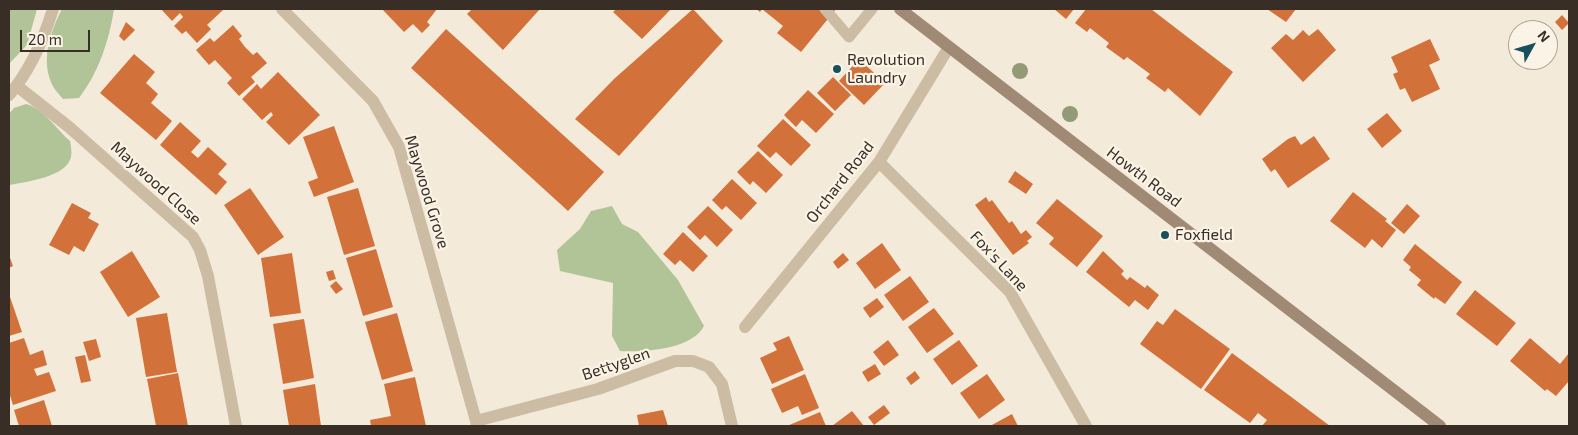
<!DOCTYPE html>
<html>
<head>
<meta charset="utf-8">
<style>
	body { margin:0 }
	#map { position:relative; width:1578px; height:435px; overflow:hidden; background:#f4ead9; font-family:"Exo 2",sans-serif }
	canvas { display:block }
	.frame { position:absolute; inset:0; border:10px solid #382e26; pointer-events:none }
	.north { position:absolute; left:1508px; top:20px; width:50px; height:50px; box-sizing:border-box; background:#fbf4e6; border:1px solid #ada599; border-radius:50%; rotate:51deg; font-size:14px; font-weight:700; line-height:20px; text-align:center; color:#382e26 }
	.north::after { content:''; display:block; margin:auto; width:18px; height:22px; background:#18505d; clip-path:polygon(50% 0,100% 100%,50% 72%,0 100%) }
	.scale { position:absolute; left:20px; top:30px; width:70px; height:22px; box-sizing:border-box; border:2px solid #382e26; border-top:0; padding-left:6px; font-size:15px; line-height:18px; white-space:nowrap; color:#382e26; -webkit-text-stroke:4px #fbf4e6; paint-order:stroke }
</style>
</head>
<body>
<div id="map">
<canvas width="1578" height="435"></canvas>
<div class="frame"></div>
<div class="north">N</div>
<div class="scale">20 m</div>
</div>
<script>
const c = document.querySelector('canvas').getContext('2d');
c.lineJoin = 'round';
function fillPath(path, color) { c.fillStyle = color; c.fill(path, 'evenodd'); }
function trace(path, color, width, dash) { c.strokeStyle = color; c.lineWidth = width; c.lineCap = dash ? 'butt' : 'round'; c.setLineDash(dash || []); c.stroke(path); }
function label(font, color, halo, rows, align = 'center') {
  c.font = font + ' "Exo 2",sans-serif'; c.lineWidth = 4.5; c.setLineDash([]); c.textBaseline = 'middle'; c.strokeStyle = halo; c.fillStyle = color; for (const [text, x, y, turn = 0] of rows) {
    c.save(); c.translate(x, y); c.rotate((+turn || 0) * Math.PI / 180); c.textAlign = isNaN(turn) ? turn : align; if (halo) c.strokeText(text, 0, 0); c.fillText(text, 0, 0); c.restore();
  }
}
const green = new Path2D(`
	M9 9H37L27 45 9 64Z
	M62 9H114C109 41 99 72 79 98L63 99C59 94 53 88 51 82 41 58 51 30 62 9Z
	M26 104C44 109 56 129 70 141 71 146 72 152 71 157 67 177 25 182 9 185V114L14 108Z
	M612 206 622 224 638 232 678 280 704 326C691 350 645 352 620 351L612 336 613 283 560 271 557 250 580 229 591 211Z`);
const building = new Path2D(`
	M161 9H224L207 25 211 29 197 43 186 31 182 34 174 26 183 17 180 13 172 21Z
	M382 9H437L427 22 430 25 422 33 413 24 404 32Z
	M472 9H540L503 50 467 14Z
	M616 9H671L642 39 613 12Z
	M693 9 723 41 619 156 575 119 614 79Z
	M756 9H836L801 52 777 33 783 26 762 9 760 12Z
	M1054 9H1074L1066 19Z
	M1086 9H1151L1233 72 1200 116 1168 88 1165 92 1146 78 1150 74 1127 57 1124 60 1106 47 1109 43 1090 28 1087 32 1075 23Z
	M1267 9H1296L1286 22Z
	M1562 15 1569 23 1562 30 1555 22Z
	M126 22 135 30 124 41 119 36Z
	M233 25 242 36 239 39 245 47 253 55 257 52 267 63 251 77 255 82 239 96 227 83 232 78 215 60 209 65 196 50 210 38 214 42Z
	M446 29 604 172 568 211 411 68Z
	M1318 29 1336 50 1303 82 1271 48 1286 34 1293 40 1303 30 1309 36Z
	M1430 39 1440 60 1429 65 1440 89 1412 102 1405 88 1400 90 1393 74 1398 72 1391 57Z
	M134 54 155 72 146 83 158 94 151 103 172 121 156 140 100 93Z
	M859 59 885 83 864 105 839 81Z
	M278 72 320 115 289 145 266 122 273 115 271 112 262 120 242 99 257 84 261 89Z
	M833 77 851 95 835 111 817 93Z
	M808 90 834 114 816 133 802 120 796 127 784 115Z
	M1387 113 1402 131 1382 148 1367 129Z
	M783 119 811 145 791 166 776 152 770 158 757 146Z
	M180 122 201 141 191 152 198 158 208 147 227 164 218 174 227 182 216 195 160 145Z
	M334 126 354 182 314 197 308 182 318 178 303 137Z
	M1295 136 1301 145 1314 136 1330 159 1288 188 1275 169 1271 172 1262 159 1288 139Z
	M758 151 783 175 766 193 753 181 750 185 737 172Z
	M1015 171 1033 184 1026 194 1008 182Z
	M732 179 757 203 741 220 726 206 722 210 712 200Z
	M250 188 284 237 258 255 224 205Z
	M358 188 375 246 344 255 327 197Z
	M1353 192 1387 219 1385 221 1396 230 1382 248 1372 239 1365 248 1330 221Z
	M986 197 989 202 992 200 1009 223 1012 221 1021 234 1026 230 1032 237 1027 241 1029 243 1013 255 975 205Z
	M1057 199 1103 236 1077 267 1049 244 1054 238 1036 223Z
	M72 203 91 213 88 218 99 224 84 252 74 246 69 255 49 245Z
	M1407 204 1420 216 1404 234 1391 223Z
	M708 206 733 230 717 247 705 235 700 240 687 227Z
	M683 232 708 256 693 272 680 260 675 265 663 254Z
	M882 243 901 270 875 289 856 263Z
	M1415 244 1462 282 1445 304 1435 297 1434 299 1417 285 1421 280 1409 270 1411 267 1403 260Z
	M376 249 393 307 363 316 346 258Z
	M132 251 160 297 128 317 100 272Z
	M1103 251 1124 271 1121 274 1127 280 1130 277 1145 288 1147 285 1159 295 1148 310 1135 300 1129 307 1086 272Z
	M292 253 301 313 270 317 261 258Z
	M843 253 849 260 838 269 833 262Z
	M9 255 13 266 9 268Z
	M333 270 336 279 329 281 326 272Z
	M910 276 929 302 903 321 884 295Z
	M336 281 343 289 336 294 330 286Z
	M1475 290 1516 323 1497 346 1456 314Z
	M9 294 22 332 9 336Z
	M877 298 884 307 870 318 863 308Z
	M934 308 954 334 927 353 908 327Z
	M1175 309 1230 349 1201 389 1140 344 1157 321 1163 325Z
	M167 313 177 372 146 377 136 318Z
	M397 313 413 371 382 380 365 322Z
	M304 319 314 378 283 384 273 324Z
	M789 336 804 370 772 384 760 358 777 350 773 343Z
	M24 338 30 355 43 350 47 365 34 369 37 376 49 372 56 391 13 405 9 392V343Z
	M1530 338 1560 364 1569 353V381L1556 396 1547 389 1545 391 1510 361Z
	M96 339 101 357 89 361 83 342Z
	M888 340 899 355 884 366 873 352Z
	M959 340 978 366 952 385 933 359Z
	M1232 353 1286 393 1330 426H1262L1267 420 1258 413 1250 423 1229 408 1204 390Z
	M85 355 91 381 81 383 75 357Z
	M875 364 881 374 868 382 862 372Z
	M915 371 920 378 911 385 906 378Z
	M178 373 188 426H156L147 379Z
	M805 374 819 408 802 415 798 406 782 413 771 389Z
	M987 374 1005 400 979 419 960 393Z
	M415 377 426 426H371L370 420 391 416 384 384Z
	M315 384 321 426H289L283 390Z
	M44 400 52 426H19L14 410Z
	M884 405 890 413 874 425 868 417Z
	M663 410 668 426H639L637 415Z
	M852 411 864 426H832Z
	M820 412 826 426H787Z
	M1012 414 1018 426H990Z`);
const service = new Path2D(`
	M825 9 849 37 872 9`);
const minor = new Path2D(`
	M282 9 373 101 399 147 476 421
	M17 86 69 127 193 237 200 250 208 276 236 426
	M9 95C29 72 44 38 53 9
	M879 162 1010 292 1086 426
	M745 327 879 162 949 47
	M477 426 476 421 598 389 675 361H693L709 367 722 384 732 426`);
const secondary = new Path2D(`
	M900 9 1440 426`);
const trees = [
	[1020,71],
	[1070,114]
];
const markers = [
	[837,69,5,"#18505d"],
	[1165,235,5,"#18505d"]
];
const poiNames = [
	["Revolution",847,60],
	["Laundry",847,78],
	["Foxfield",1175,235]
];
const streetNames = [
	["Howth Road",1144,177,37],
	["Orchard Road",840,182,-52],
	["Maywood Close",156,183,42],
	["Maywood Grove",427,192,73],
	["Fox's Lane",999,261,47],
	["Bettyglen",616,364,-19]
];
fillPath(green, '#b0c498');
fillPath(building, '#d2713a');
trace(service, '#cdbca4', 11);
trace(minor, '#cdbca4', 12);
trace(secondary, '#a18a75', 12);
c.fillStyle = '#929a78';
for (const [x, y] of trees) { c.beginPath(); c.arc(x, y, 8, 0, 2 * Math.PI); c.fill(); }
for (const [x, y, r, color] of markers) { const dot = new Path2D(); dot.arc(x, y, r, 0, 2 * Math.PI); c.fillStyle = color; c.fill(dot); trace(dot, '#fbf4e6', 2); }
label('16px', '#382e26', '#fbf4e6', poiNames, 'left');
label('16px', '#382e26', '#fbf4e6', streetNames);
</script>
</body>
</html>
